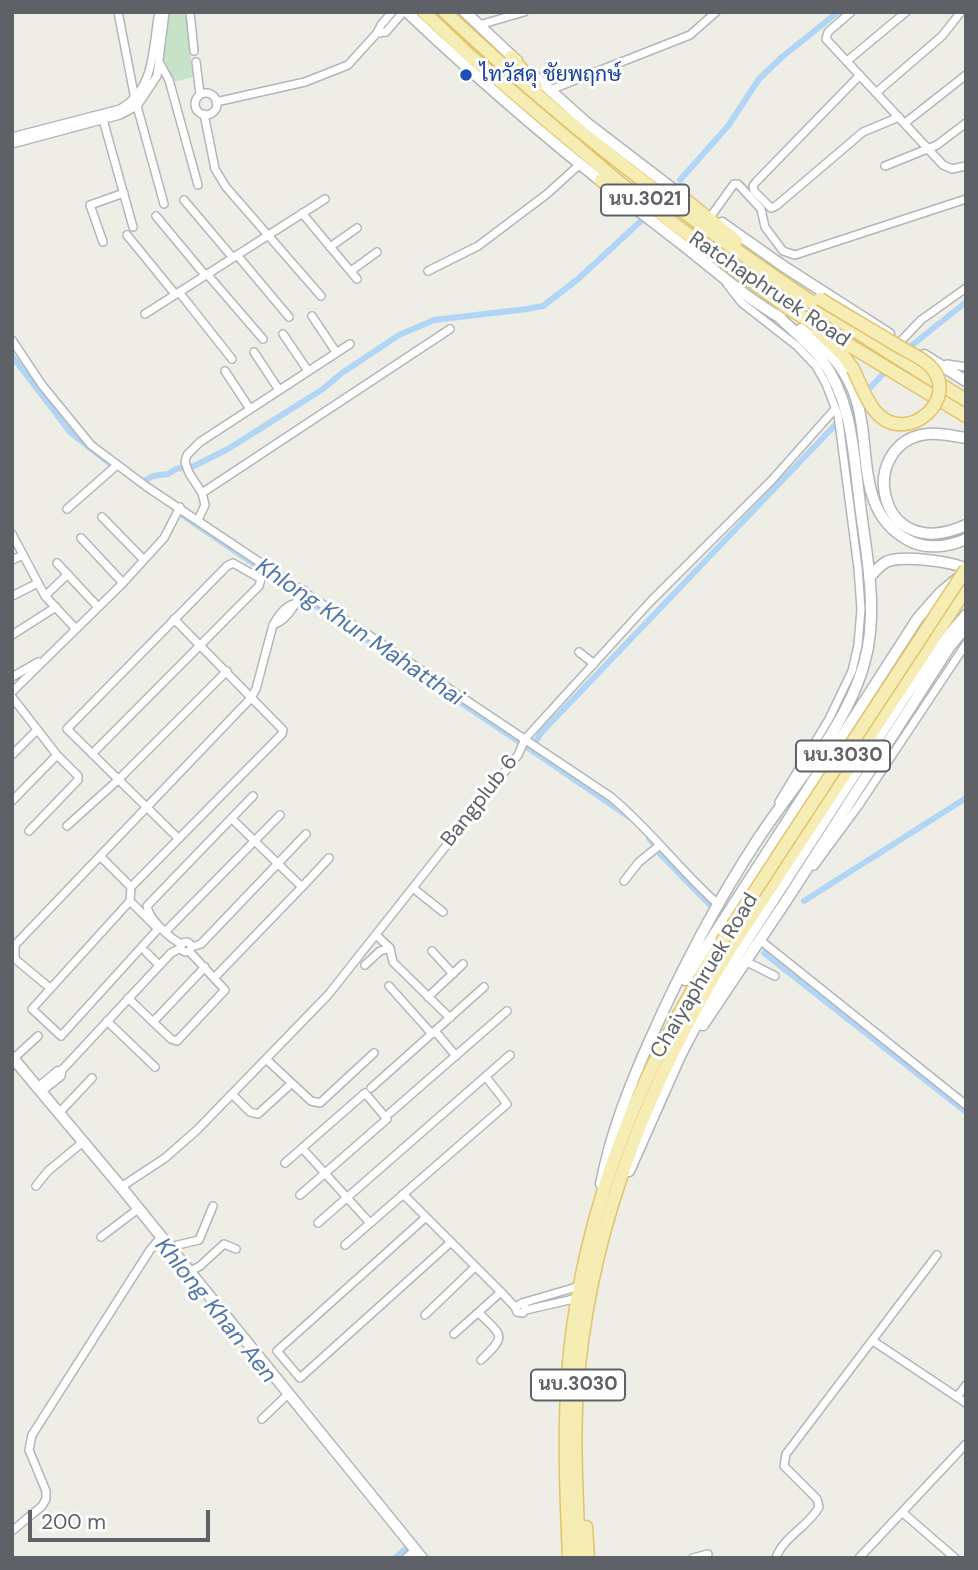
<!DOCTYPE html>
<html>
<head>
<meta charset="utf-8">
<style>
	body { margin:0 }
	#map { position:relative; width:978px; height:1570px; overflow:hidden; background:#eeede6; font-family:"DM Sans",sans-serif }
	canvas { display:block }
	.frame { position:absolute; inset:0; border:14px solid #5e6165; pointer-events:none }
	.scale { position:absolute; left:28px; top:1510px; width:182px; height:32px; box-sizing:border-box; border:4px solid #5e6165; border-top:0; padding-left:9px; font-size:21px; line-height:24px; white-space:nowrap; color:#5e6165; -webkit-text-stroke:5px #fff; paint-order:stroke }
</style>
</head>
<body>
<div id="map">
<canvas width="978" height="1570"></canvas>
<div class="frame"></div>
<div class="scale">200 m</div>
</div>
<script>
const c = document.querySelector('canvas').getContext('2d');
c.lineJoin = 'round';
function fillPath(path, color) { c.fillStyle = color; c.fill(path, 'evenodd'); }
function trace(path, color, width, dash) { c.strokeStyle = color; c.lineWidth = width; c.lineCap = dash ? 'butt' : 'round'; c.setLineDash(dash || []); c.stroke(path); }
function label(font, color, halo, rows, align = 'center') {
  c.font = font + ' "DM Sans",Sarabun,sans-serif'; c.lineWidth = 6; c.setLineDash([]); c.textBaseline = 'middle'; c.strokeStyle = halo; c.fillStyle = color; for (const [text, x, y, turn = 0] of rows) {
    c.save(); c.translate(x, y); c.rotate((+turn || 0) * Math.PI / 180); c.textAlign = isNaN(turn) ? turn : align; if (halo) c.strokeText(text, 0, 0); c.fillText(text, 0, 0); c.restore();
  }
}
const green = new Path2D(`
	M165 12H190L194 51 190 53 193 77 170 83 159 61Z`);
const canal = new Path2D(`
	M680 180 728 126 759 79 782 57 838 12
	M906 350 966 302
	M12 356 70 432 114 467
	M865 393 899 357
	M139 484 153 476 168 474 176 469 194 466 228 449 323 389 342 373 399 335 434 320 527 309 543 306 578 279 641 221
	M175 510C326 614 481 714 632 819
	M532 747 541 733 858 401
	M649 838 661 855 711 906
	M804 901 966 798
	M764 953 966 1112
	M395 1558 408 1547`);
const street = new Path2D(`
	M118 12 135 99 164 204
	M190 12 194 51
	M392 12 381 25 377 33 386 32 403 12
	M851 12 828 32 826 39 943 165 952 169 966 166
	M479 25 524 12
	M847 61 906 12
	M159 62 169 80 198 185
	M196 62 200 94
	M860 75 756 182 753 186 754 191 771 208 776 206 863 132 899 117
	M550 90 690 35 716 12
	M877 92 942 36 961 12
	M195 104a11 11 0 1 1 22 0a11 11 0 1 1-22 0Z
	M216 102 305 82 348 65 377 33
	M204 114 215 169 226 187 321 296
	M102 116 133 227
	M905 123 966 75
	M12 137 120 109C156 89 152 48 159 12
	M12 144 120 115 137 106 157 76 165 12
	M885 166 937 145 966 123
	M184 200 233 258
	M302 213 357 279
	M156 216 205 275
	M711 216 734 184H738L761 209 765 227 783 251 795 255 966 199
	M127 235 175 294
	M103 242 90 205 124 193
	M330 247 357 228
	M237 255 289 317
	M351 271 377 252
	M428 271 478 246 547 194 579 165
	M207 274 263 339
	M727 284 742 303 797 346 816 366 826 384 838 415 858 568 861 609 858 645 852 671 829 719 779 802
	M179 292 232 359
	M145 314 325 199
	M312 316 336 352
	M283 334 308 371
	M12 340 42 385 91 445 147 487 611 797C651 830 680 871 719 905
	M901 341 921 320 966 288
	M254 352 279 390
	M947 364 966 367
	M225 371 250 409
	M202 493 189 473 185 462 187 455 200 442 350 344
	M67 509 117 465
	M102 517 144 560
	M198 520 205 505 202 493 450 329
	M12 534 45 596 76 629
	M81 538 123 583
	M12 560 23 555
	M57 563 98 607
	M12 596 38 583
	M45 596 68 574
	M273 625C289 619 295 603 304 590
	M12 635 56 607
	M579 652 594 664
	M12 677 38 662
	M12 692 123 583 164 538 180 507
	M12 697 57 755 78 776V780L29 831
	M92 754 259 586 261 579 233 563 227 566 67 729 178 838
	M12 755 37 730
	M12 801 57 755
	M67 826 118 780 227 671
	M101 857 131 887 130 901 32 1009 61 1036 158 929 130 901
	M814 866 859 805 966 644
	M624 881 639 862 660 845
	M131 887 282 734 283 730 174 619
	M302 887 329 858
	M413 888 443 912
	M166 931 280 815
	M376 935 390 948 393 962 450 1018
	M760 940 966 1105
	M181 947a5 5 0 1 1 10 0a5 5 0 1 1-10 0Z
	M182 944C170 939 149 919 147 906L253 796
	M191 947 201 944 306 834
	M432 951 453 974
	M146 952 159 965
	M745 961 775 976
	M365 965 380 951 390 948
	M215 977 302 887 232 819
	M389 986 432 1034
	M50 988 15 959V945L251 698 256 689 273 625C277 617 285 606 294 604
	M428 997 463 964
	M128 998 171 1039 177 1041 225 990 189 951
	M107 1021 155 1067
	M153 1022 205 967
	M435 1031 456 1056
	M13 1059 38 1036
	M266 1059 311 1101 320 1103 374 1053
	M37 1088 57 1071 62 1070
	M371 1088 484 987
	M41 1092 61 1076 62 1070 171 953 181 948
	M232 1094 250 1112 258 1114 291 1084
	M59 1113 92 1078
	M390 1113 507 1011
	M302 1148 370 1223
	M285 1163 365 1093 387 1119 300 1195
	M36 1186 48 1171 83 1142
	M121 1187 165 1158 197 1130 328 995 518 755 525 739 650 602 771 481 835 409
	M403 1194 501 1292 515 1307 517 1312 523 1313 526 1309 522 1303 515 1307
	M425 1218 277 1351 300 1378 450 1243
	M318 1223 510 1055
	M101 1237 138 1209
	M345 1245 507 1104 486 1077
	M169 1247 199 1240 213 1206
	M189 1272 200 1266 224 1244 236 1249
	M522 1303 580 1286
	M526 1310 578 1298
	M479 1313C503 1337 507 1335 481 1360
	M425 1315 475 1267
	M454 1334 501 1292
	M873 1341 966 1403
	M957 1397 966 1385
	M262 1419 288 1394
	M902 1512 955 1558
	M12 1531 42 1506 46 1499V1491L29 1450 32 1435 150 1250 161 1237
	M406 1558 415 1550
	M693 1558 708 1554
	M776 1558C782 1538 809 1526 819 1507L817 1499 784 1466 786 1454 937 1255
	M859 1558 966 1444`);
const secondary = new Path2D(`
	M407 12C491 92 578 165 670 235 707 263 741 295 781 318
	M465 12 517 61
	M532 74 588 124 682 196
	M722 223 783 266 889 334
	M801 329C824 345 842 364 853 390 874 441 852 510 908 540 926 550 948 547 966 539
	M924 355 966 381
	M966 438C953 436 941 433 928 434 856 441 875 567 966 525
	M869 578C874 572 879 566 886 562 900 555 952 561 966 569
	M685 980 918 618 940 593 958 578
	M703 1025 788 898 950 646 966 627
	M12 1057 121 1187 422 1558
	M629 1171 680 1056 713 993 908 692 945 640 966 615
	M601 1184C611 1133 629 1087 650 1040 681 970 716 903 758 839 794 784 846 728 864 664 880 610 865 550 859 496 853 448 851 399 822 360 809 343 792 330 777 315`);
const primary = new Path2D(`
	M424 12 468 54 620 183 697 241 788 308 966 416
	M445 12C605 163 777 286 966 400
	M511 57 536 86
	M601 180 622 189
	M676 192 736 241
	M818 331 843 355 853 369
	M586 1527 588 1558
	M569 1558C566 1489 563 1420 570 1352 586 1202 641 1070 721 943
	M579 1558C577 1494 572 1430 579 1366 595 1214 651 1079 730 949L966 589`);
const primaryBridge = new Path2D(`
	M820 299C846 315 872 330 898 346 908 352 921 357 930 366 962 399 906 447 876 412 866 401 860 383 853 369
	M721 943 966 569`);
const markers = [
	[466,75,7,"#1a4fb4"]
];
const shields = [
	[645,200,88],
	[843,756,94],
	[578,1385,94]
];
const shieldNames = [
	["นบ.3021",645,200],
	["นบ.3030",843,756],
	["นบ.3030",578,1385]
];
const transitNames = [
	["ไทวัสดุ ชัยพฤกษ์",480,75]
];
const streetNames = [
	["Ratchaphruek Road",769,290,34],
	["Bangplub 6",480,801,-52],
	["Chaiyaphruek Road",705,976,-59]
];
const waterNames = [
	["Khlong Khun Mahatthai",359,633,34],
	["Khlong Khan Aen",215,1311,51]
];
fillPath(green, '#c6e2c7');
trace(canal, '#b0d5f5', 6);
trace(street, '#b3b6b9', 10);
trace(secondary, '#b2b5b9', 13);
trace(primary, '#e1c46d', 15);
trace(street, '#fff', 7);
trace(secondary, '#fff', 10);
trace(primary, '#f5edb4', 12);
trace(primaryBridge, '#e1c46d', 15, []);
trace(primaryBridge, '#f5edb4', 12);
for (const [x, y, r, color] of markers) { const dot = new Path2D(); dot.arc(x, y, r, 0, 2 * Math.PI); c.fillStyle = color; c.fill(dot); trace(dot, '#fff', 2.5); }
for (const [x, y, w] of shields) { const box = new Path2D(); box.roundRect(x - w / 2, y - 15.5, w, 31, 5); c.fillStyle = '#fff'; c.fill(box); trace(box, '#5e6165', 2); }
label('bold 19px', '#5e6165', null, shieldNames);
label('21px', '#164399', '#fff', transitNames, 'left');
label('21px', '#5e6165', '#fff', streetNames);
label('italic 23px', '#4e76a6', '#fff', waterNames);
</script>
</body>
</html>
